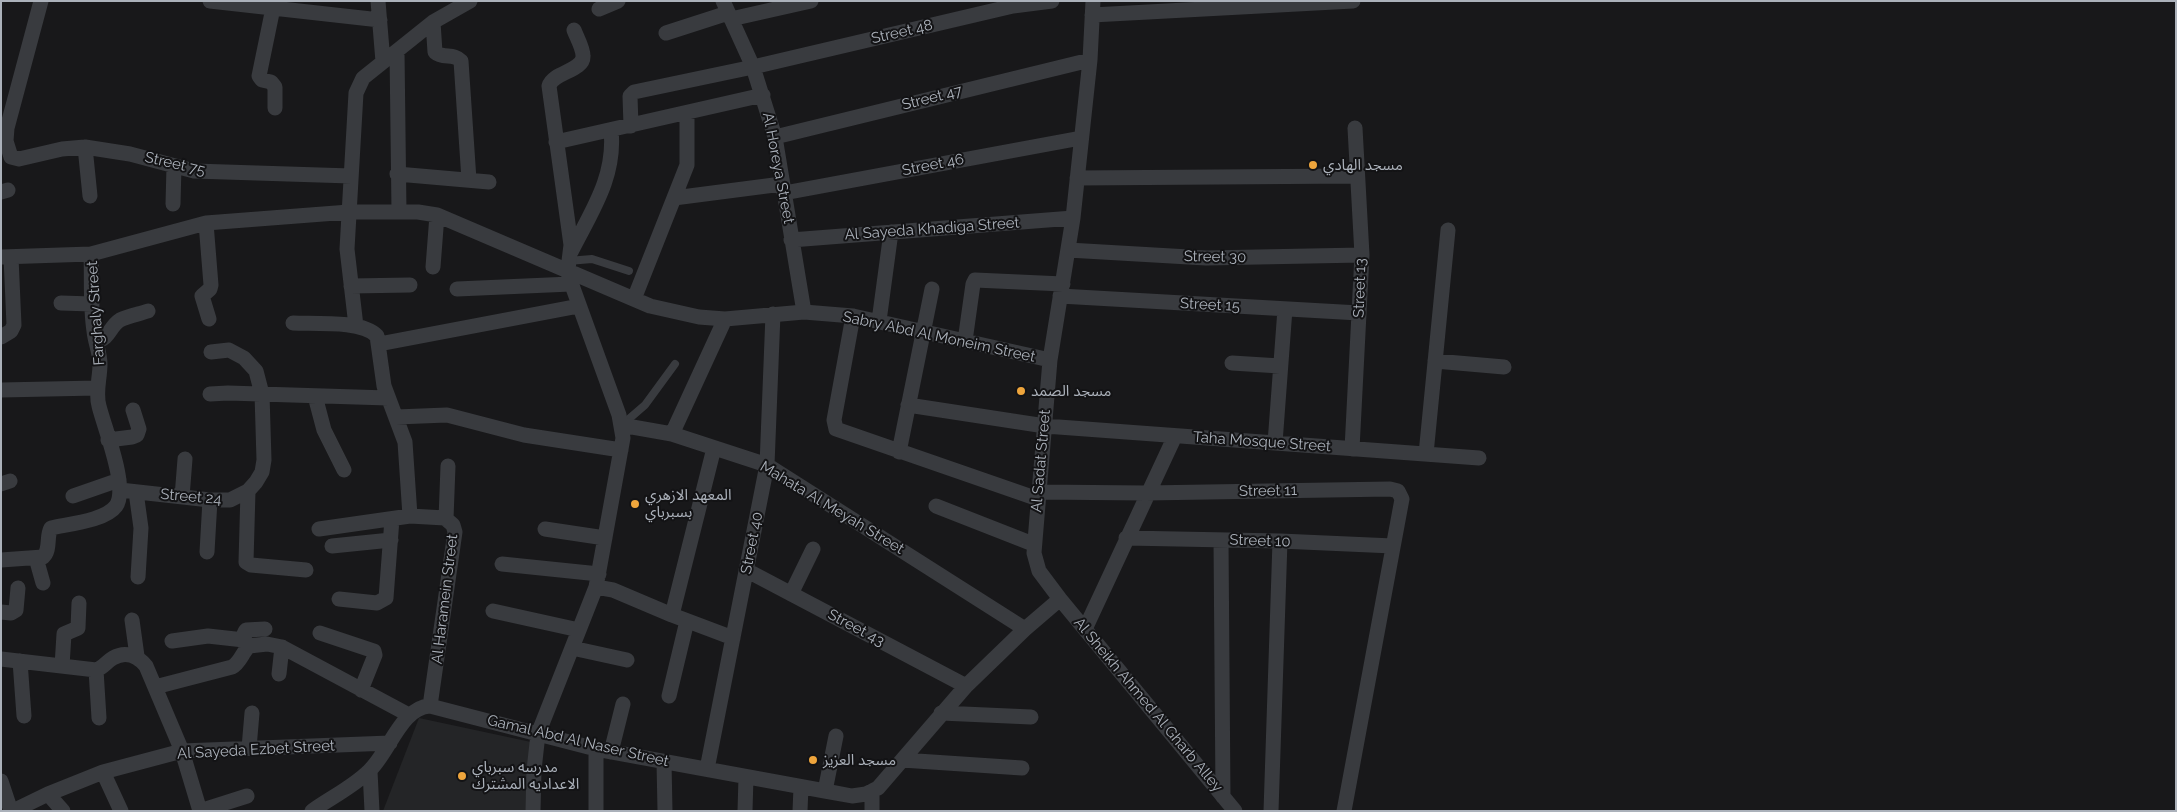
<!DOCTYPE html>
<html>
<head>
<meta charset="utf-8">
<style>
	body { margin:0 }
	#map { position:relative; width:2177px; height:812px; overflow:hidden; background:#18181a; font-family:Raleway,sans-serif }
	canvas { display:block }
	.frame { position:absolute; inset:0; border:2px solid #abb1ba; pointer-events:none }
</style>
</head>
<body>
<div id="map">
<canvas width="2177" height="812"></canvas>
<div class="frame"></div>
</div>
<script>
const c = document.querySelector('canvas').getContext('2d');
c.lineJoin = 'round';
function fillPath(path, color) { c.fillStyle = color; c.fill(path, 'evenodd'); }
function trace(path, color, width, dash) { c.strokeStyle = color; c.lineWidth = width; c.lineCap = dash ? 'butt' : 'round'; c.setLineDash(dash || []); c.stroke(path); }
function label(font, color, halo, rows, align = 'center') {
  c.font = font + ' Raleway,"Noto Sans Arabic",sans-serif'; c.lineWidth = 4; c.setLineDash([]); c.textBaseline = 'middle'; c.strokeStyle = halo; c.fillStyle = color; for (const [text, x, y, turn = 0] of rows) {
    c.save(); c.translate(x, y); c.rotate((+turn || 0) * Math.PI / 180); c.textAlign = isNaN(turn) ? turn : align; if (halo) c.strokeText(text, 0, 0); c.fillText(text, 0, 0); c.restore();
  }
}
const built = new Path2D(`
	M419 718 531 742 526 811H383Z`);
const lane = new Path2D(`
	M568 261 592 259 629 271
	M623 424 645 405 675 364`);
const street = new Path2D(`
	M41 1 7 128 6 141 11 157 19 159 62 149 85 147 130 154 194 171 351 176
	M210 1 380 20
	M378 1 383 62
	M723 1 753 67 775 137 804 312
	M1093 1 1090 60 1073 218 1050 360 1034 553 1039 571 1060 599 1235 811
	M273 8 259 76 262 80 271 82 275 87V108
	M599 9 618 1
	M1092 15 1353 1
	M731 19 811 1
	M433 22 435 52C443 59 454 53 461 61L469 180
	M666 33 728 13
	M397 51 399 212
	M631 126 630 96 634 92 753 67 1013 6 1052 1
	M775 137 1090 60
	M556 142 763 95
	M85 147 90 196
	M397 174 489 182
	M1077 178 1356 176
	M1 192 8 190
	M784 193 1081 138
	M674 198 782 184
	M173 204 174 166
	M206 223 211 285 210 289 202 296 209 319
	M791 240 1073 218
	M1068 250 1206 258 1362 255
	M571 252C591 212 616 177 611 130
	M1 257 91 254 206 223 349 212H418L437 215 650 306 699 317 725 319 804 312 853 316 1050 360
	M433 267 437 215
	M351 286 410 285
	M457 289 571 284
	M1060 296 1359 313
	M634 299 687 165V113
	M61 303 92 304
	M853 316 834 420 836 429 1038 499
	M879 321 891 232
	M293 323C314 324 362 320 377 336L384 386 405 442 410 516
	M356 326 347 249 356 93 363 78 433 22 470 1
	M1 337 11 331 14 325 11 257
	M96 341C110 339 109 327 120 320 128 316 139 314 148 311
	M965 341 973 284 975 280 1063 284
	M379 344 579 306
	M1435 361 1504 367
	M1232 363 1280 366
	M1 390 97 388
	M210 394 228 393 388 398
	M315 396 324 430 344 470
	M908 405 1045 426 1479 458
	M396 417 447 415 524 435 621 450
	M621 425 672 434 767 465 1025 629
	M672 434 725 319
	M108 440 132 437 137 435 139 429 133 410
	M1275 443 1285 309
	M1352 449 1362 255 1355 128
	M899 452 932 289
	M1426 454 1448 230
	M1 484 10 481
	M120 490 210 500H230L248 491 256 482 262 472 264 460 262 394 256 371 244 358 229 350 211 352
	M248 491 246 562 251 565 306 570
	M136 492 141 528 138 577
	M1039 492 1146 493 1390 489 1398 491 1402 499 1344 811
	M73 496 119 480
	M182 497 185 459
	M936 506 1033 544
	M319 529 410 516 445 518
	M545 529 605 538
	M1126 538 1280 541 1393 546
	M1221 540 1223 797
	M332 546 391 540
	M207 552 210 500
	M36 558 43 583
	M1 560 43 557C51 550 46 536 51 528 68 524 105 521 116 506 129 488 104 427 99 406 95 392 100 379 100 364 100 353 95 342 94 331 90 305 92 279 91 254
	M502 564 599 574
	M746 570 966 686
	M596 587 613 590 672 615 733 638
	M791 594 813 549
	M339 599 377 603 386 598 392 519
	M493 611 579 630
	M1 612 11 613 16 610 18 588
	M672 615 714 448
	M132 620 137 656
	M1085 629 1175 436
	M320 633 374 651 375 655 361 690
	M172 641 208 636 244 640
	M249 646 267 644 282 647 409 715
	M249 646C245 641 241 637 246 630L265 629
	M572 648 627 660
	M1 659 96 670C103 668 106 662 113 658 125 651 137 655 146 666L182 751 200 811
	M20 661 24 716
	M62 666 64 634 78 628 79 603
	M96 670 99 718
	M279 674 282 647
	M155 687 232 667C240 663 242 653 249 646
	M669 696 687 621
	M430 706 455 532 453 525 446 519 448 466
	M941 713 1031 717
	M249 748 252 713
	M596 749V811
	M611 752 623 704
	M902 760 1022 768
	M664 762 665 811
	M707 769 767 465 773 314
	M370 771 372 811
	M103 772 121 811
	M1 781 11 811
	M825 791 836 736
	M48 794 63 811
	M13 811 48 794 103 772 182 751 390 743
	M200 811 247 796
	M312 811C330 798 353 787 369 771 389 753 401 707 430 706L596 749 825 791 852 796 866 794 878 788 966 686 1025 629 1060 599
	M533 811 534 770 538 734 596 587 623 438 619 415 569 277 568 269 571 245 549 86C553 72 584 71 583 56 583 48 577 38 574 30
	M745 811 746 777
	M800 811 801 787
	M872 811V791
	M1271 811 1280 541`);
const markers = [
	[1313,165,5,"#eea53c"],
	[1021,391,5,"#eea53c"],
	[635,504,5,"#eea53c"],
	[813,760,5,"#eea53c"],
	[462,776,5,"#eea53c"]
];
const streetNames = [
	["Street 48",902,32,-13],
	["Street 47",932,98,-14],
	["Street 75",175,164,13],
	["Street 46",933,165,-11],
	["Al Horeya Street",778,168,79],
	["Al Sayeda Khadiga Street",932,229,-4],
	["Street 30",1215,257,1],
	["Street 13",1360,288,-88],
	["Street 15",1210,305,3],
	["Farghaly Street",96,313,-94],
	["Sabry Abd Al Moneim Street",939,337,12],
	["Taha Mosque Street",1262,442,4],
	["Al Sadat Street",1041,461,-85],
	["Street 11",1268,491,-1],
	["Street 24",191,497,5],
	["Mahata Al Meyah Street",832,508,31],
	["Street 10",1260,541,2],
	["Street 40",752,543,-79],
	["Al Haramein Street",445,599,-83],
	["Street 43",856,628,28],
	["Al Sheikh Ahmed Al Gharb Alley",1148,705,50],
	["Gamal Abd Al Naser Street",578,741,13],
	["Al Sayeda Ezbet Street",256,750,-3]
];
const poiNames = [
	["مسجد الهادي",1323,165],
	["مسجد الصمد",1031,391],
	["المعهد الازهري",645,495],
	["بسبرباي",645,512],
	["مسجد العزيز",823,760],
	["مدرسه سبرباي",472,767],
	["الاعداديه المشترك",472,784]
];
fillPath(built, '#242527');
trace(lane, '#393b3f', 8);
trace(street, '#393b3f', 15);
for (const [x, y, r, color] of markers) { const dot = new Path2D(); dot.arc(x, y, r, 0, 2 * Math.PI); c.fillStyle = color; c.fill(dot); trace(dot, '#131315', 2); }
label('15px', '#abb1ba', '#131315', streetNames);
label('15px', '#abb1ba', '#131315', poiNames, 'left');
</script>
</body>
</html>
